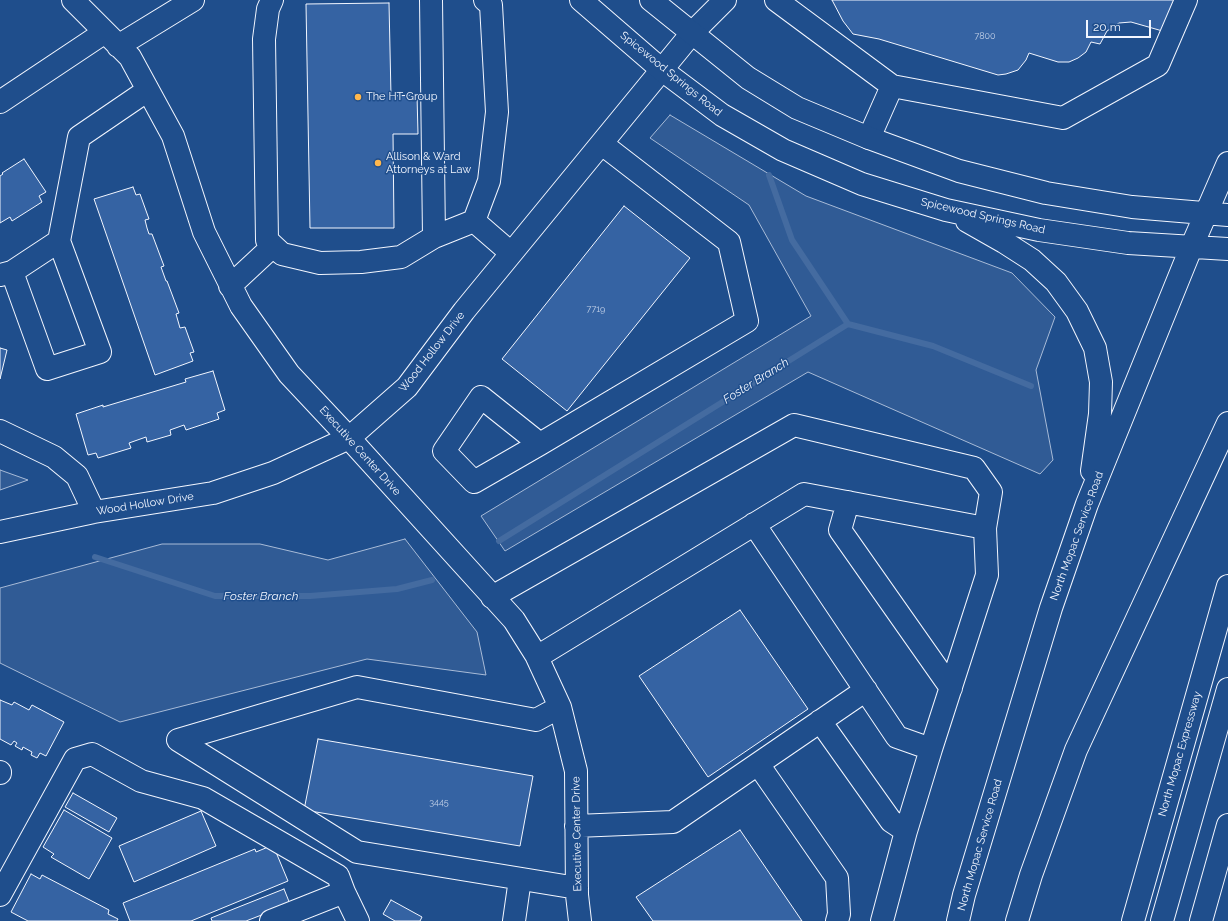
<!DOCTYPE html>
<style>
body{margin:0}
#map{position:relative;width:1228px;height:921px;overflow:hidden;background:#1f4e8c;font-family:Raleway,sans-serif}
canvas{display:block}
.scale{position:absolute;left:1086px;top:20px;width:65px;height:18px;box-sizing:border-box;border:2px solid #f2f6ff;border-top:0;padding-left:5px;font-size:12px;line-height:14px;white-space:nowrap;color:#f2f6ff;-webkit-text-stroke:3px #1f4e8c;paint-order:stroke}
</style>
<div id="map">
<canvas width="1228" height="921"></canvas>
<div class="scale">20 m</div>
</div>
<script>
const ctx = document.querySelector('canvas').getContext('2d');
ctx.lineJoin = 'round';
function fillPath(path, color) { ctx.fillStyle = color; ctx.fill(path, 'evenodd'); }
const poly = rows => new Path2D(rows.map(r => 'M' + r).join(''));
function stroke(path, color, width, dash) { ctx.strokeStyle = color; ctx.lineWidth = width; ctx.lineCap = dash ? 'butt' : 'round'; ctx.setLineDash(dash || []); ctx.stroke(path); }
function label(font, color, halo, rows, align = 'center') {
  ctx.font = font + ' Raleway,sans-serif'; ctx.lineWidth = 3; ctx.setLineDash([]); ctx.textBaseline = 'middle'; ctx.strokeStyle = halo; ctx.fillStyle = color; for (const [text, x, y, turn = 0] of rows) {
    ctx.save(); ctx.translate(x, y); ctx.rotate((+turn || 0) * Math.PI / 180); ctx.textAlign = isNaN(turn) ? turn : align; if (halo) ctx.strokeText(text, 0, 0); ctx.fillText(text, 0, 0); ctx.restore();
  }
}
const built = poly([
 [670,115,806,196,1012,273,1055,317,1036,370,1053,460,1040,474,808,372,505,551,481,516,811,316,749,205,650,138,670,115],
 [0,470,28,480,0,490,0,470],
 [405,539,477,632,486,675,367,659,120,722,0,663,0,588,162,544,260,544,328,560,405,539]
]);
fillPath(built, '#305b95');
stroke(built, '#a8bbd7', 1);
stroke(poly([
 [769,175,792,240,848,324],
 [499,541,848,324,933,346,1031,386],
 [95,557,215,596,310,596,397,589,432,580]
]), '#446ba0', 6);
const building = poly([
 [832,0,1176,0,1166,32,1131,22,1119,23,1107,31,1100,44,1091,42,1086,52,1078,58,1069,62,1058,62,1029,53,1026,60,1018,70,1006,74,998,75,879,39,853,34,843,21,832,0],
 [389,3,391,96,417,95,418,134,393,134,394,228,310,228,306,4,389,3],
 [24,159,46,192,39,196,42,202,12,221,10,217,0,223,0,176,3,174,2,173,24,159],
 [133,187,136,195,140,194,149,219,145,220,147,228,149,234,152,234,164,266,161,267,166,281,167,281,179,313,176,314,180,328,185,327,194,352,190,353,193,361,155,375,94,199,133,187],
 [624,206,690,258,567,411,502,359,624,206],
 [0,348,7,350,0,379,0,348],
 [213,371,225,410,217,413,219,419,186,430,184,425,170,430,171,435,147,442,146,437,129,443,131,448,98,458,96,453,88,455,76,414,103,405,103,407,186,382,185,379,213,371],
 [740,610,808,709,708,777,639,676,740,610],
 [0,700,12,705,14,702,29,710,32,705,64,722,46,756,40,753,37,758,31,755,32,752,23,747,22,750,15,746,17,743,14,741,11,745,0,739,0,700],
 [318,739,533,776,520,846,304,810,318,739],
 [73,793,117,818,109,832,65,807,73,793],
 [64,810,112,838,89,879,51,857,54,854,43,847,64,810],
 [201,811,216,846,134,882,119,846,201,811],
 [740,830,802,921,653,921,636,897,740,830],
 [273,845,288,881,191,921,130,921,123,903,255,849,256,852,273,845],
 [31,874,40,879,42,875,109,910,108,914,118,919,117,921,28,921,11,912,31,874],
 [284,889,290,904,246,921,212,921,211,918,284,889],
 [391,900,422,917,420,921,395,921,383,914,391,900]
]);
fillPath(building, '#3563a3');
stroke(building, '#f2f6ff', 1);
const minor = poly([
 [73,0,130,57,173,136,204,232,241,306,289,374,349,438,514,620,536,655,560,707,576,771,577,895,580,921],
 [272,0,268,9,264,39,267,240,282,254,320,263,361,262,401,257,434,237],
 [431,0,434,237,474,221],
 [485,0,491,5,497,112,489,181,474,221,511,253],
 [776,0,892,86,1063,118,1158,65,1186,0],
 [118,46,193,0],
 [0,102,105,32],
 [869,138,892,86],
 [12,272,59,241],
 [0,275,12,272,47,369,100,352,59,241,79,137,148,90],
 [230,286,273,246],
 [0,431,54,457,77,476,94,512],
 [540,444,481,397,444,451,474,482,540,444,747,321,729,242,602,144],
 [848,502,840,530,951,688],
 [754,524,897,737,931,749,987,575,985,528],
 [0,532,94,512,213,493,273,473,349,438,407,387,464,311,692,33,725,0],
 [492,597,794,425,974,468,991,492,985,528,804,494,537,657],
 [560,707,536,720,357,687,178,740,357,852,577,888],
 [820,721,891,821,906,831,931,749],
 [758,764,837,878,839,914,837,921],
 [0,772,0,773],
 [576,826,673,822,866,690],
 [0,895,75,759,92,754,141,781,203,798,338,876,344,892,358,921],
 [271,921,344,892],
 [514,921,520,879],
 [882,921,906,831]
]);
const major = poly([
 [581,0,662,70,722,115,783,150,862,184,946,210,1039,230,1128,243,1228,249],
 [651,0,748,78,797,108,869,138,959,171,1046,193,1132,207,1228,215],
 [967,221,1004,242,1032,260,1056,282,1077,311,1095,348,1101,382,1100,414,1092,471],
 [958,921,964,895,1051,608,1087,504,1191,248,1228,163]
]);
const highway = poly([
 [1017,921,1031,875,1076,750,1228,423],
 [1133,921,1228,586],
 [1162,921,1228,689],
 [1201,921,1228,825]
]);
stroke(minor, '#f2f6ff', 24);
stroke(major, '#f2f6ff', 24);
stroke(highway, '#f2f6ff', 24);
stroke(minor, '#1f4e8c', 22);
stroke(major, '#1f4e8c', 22);
stroke(highway, '#1f4e8c', 22);
for (const [x, y, r, color] of [
 [358,97,4,"#ffb74d"],
 [378,163,4,"#ffb74d"]
]) { const dot = new Path2D(); dot.arc(x, y, r, 0, 2 * Math.PI); ctx.fillStyle = color; ctx.fill(dot); stroke(dot, '#1f4e8c', 1.5); }
label('9px', '#c3d1e8', null, [
 ["7800",985,36],
 ["7719",596,309],
 ["3445",439,802]
]);
label('11px', '#f2f6ff', '#1f4e8c', [
 ["Spicewood Springs Road",671,74,39],
 ["Spicewood Springs Road",983,216,13],
 ["Wood Hollow Drive",432,352,-52],
 ["Executive Center Drive",360,451,48],
 ["Wood Hollow Drive",145,504,-9],
 ["North Mopac Service Road",1077,536,-70],
 ["North Mopac Expressway",1180,754,-74],
 ["Executive Center Drive",577,834,-91],
 ["North Mopac Service Road",980,845,-74]
]);
label('11px', '#f2f6ff', '#1f4e8c', [
 ["The HT Group",366,97],
 ["Allison & Ward",386,157],
 ["Attorneys at Law",386,170]
], 'left');
label('italic 12px', '#f2f6ff', '#1f4e8c', [
 ["Foster Branch",756,381,-32],
 ["Foster Branch",261,596]
]);
</script>
